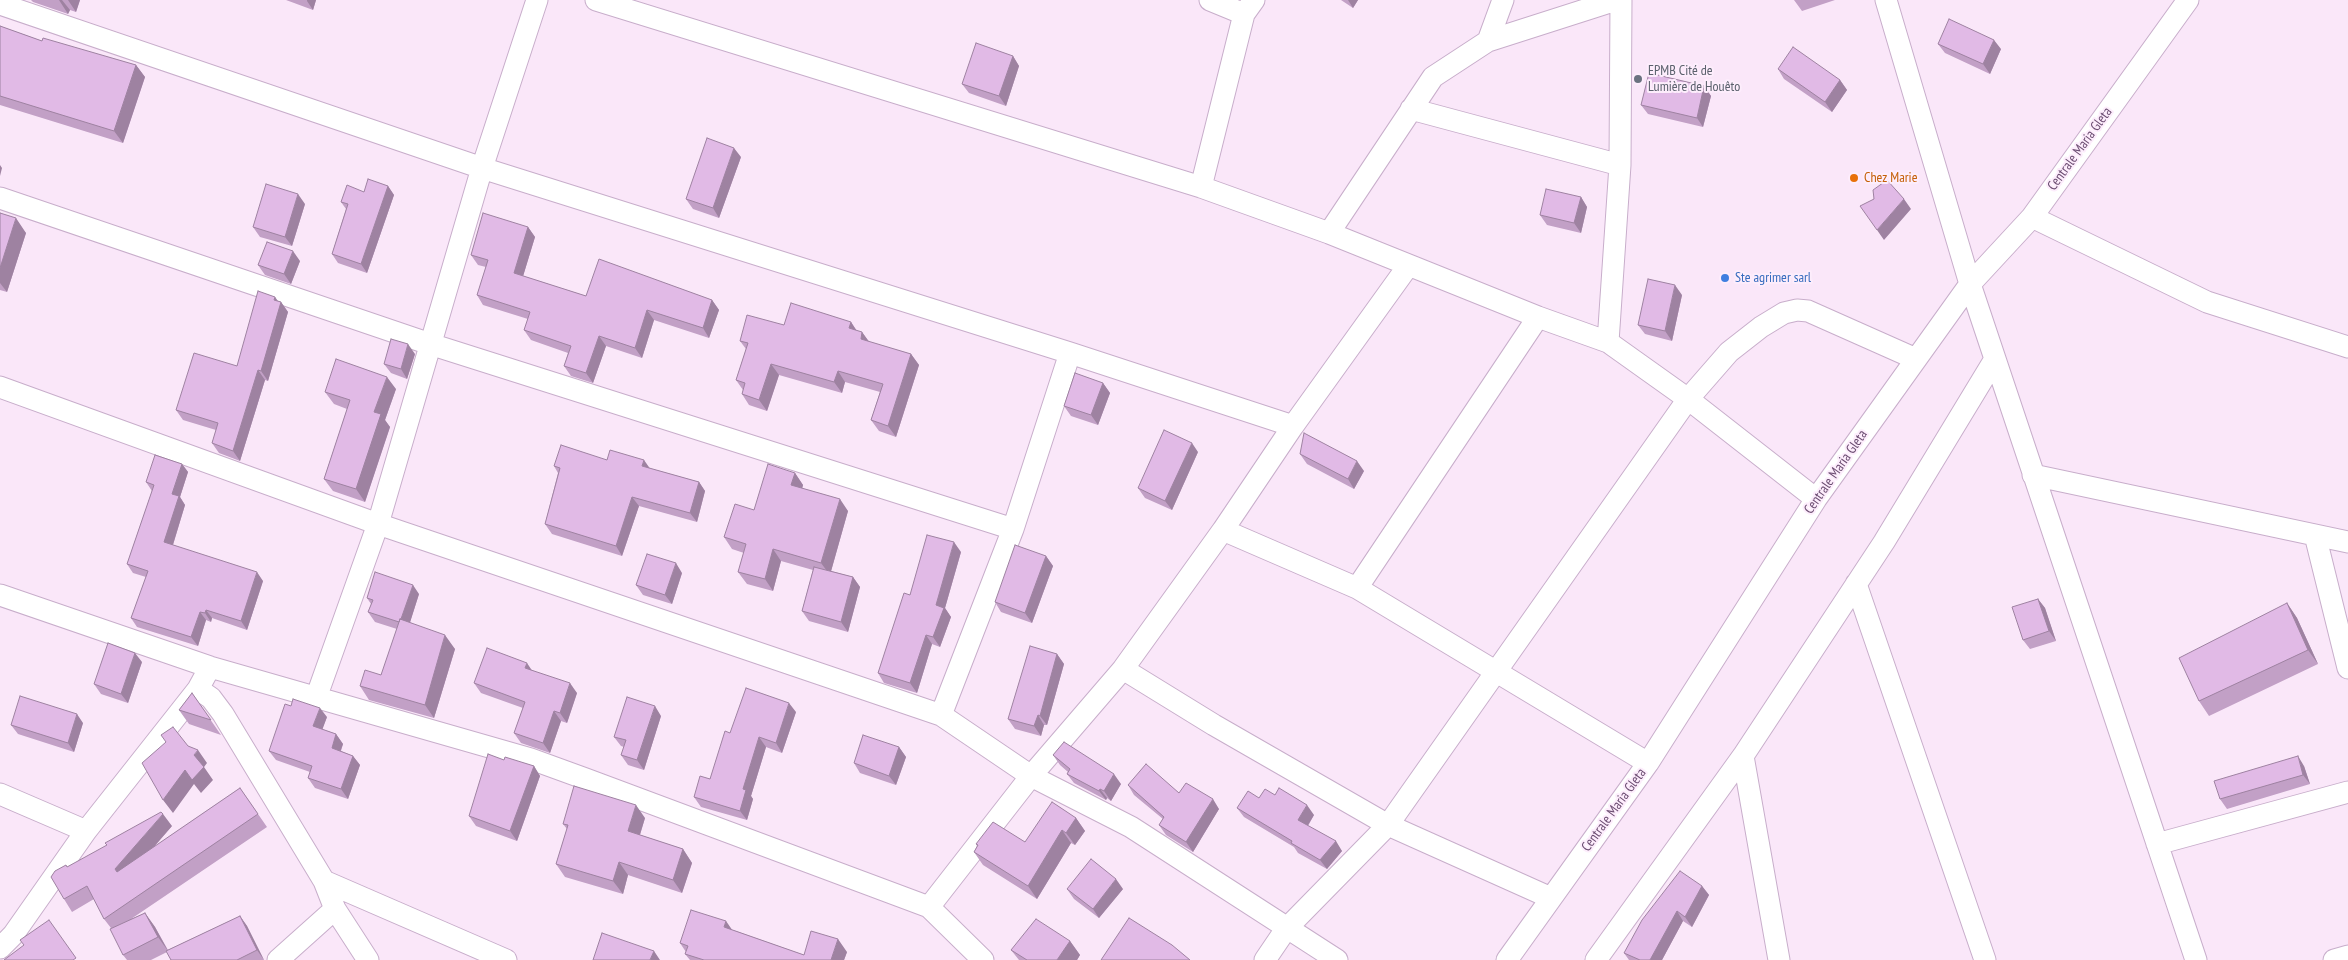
<!DOCTYPE html>
<meta charset="utf-8">
<style>
body{margin:0}
canvas{display:block;background:#fae7f9}
</style>
<canvas width="2348" height="960"></canvas>
<script>
const ctx = document.querySelector('canvas').getContext('2d');
ctx.lineJoin = 'round';
const poly = rows => new Path2D(rows.map(r => 'M' + r).join(''));
function stroke(path, color, width, dash) { ctx.strokeStyle = color; ctx.lineWidth = width; ctx.lineCap = dash ? 'butt' : 'round'; ctx.setLineDash(dash || []); ctx.stroke(path); }
function fillPath(path, color) { ctx.fillStyle = color; ctx.fill(path, 'evenodd'); }
function label(font, color, halo, rows, align = 'center') {
  ctx.font = font + ' "PT Sans Narrow",sans-serif'; ctx.lineWidth = 4; ctx.setLineDash([]); ctx.textBaseline = 'middle'; ctx.strokeStyle = halo; ctx.fillStyle = color; for (const [text, x, y, turn = 0] of rows) {
    ctx.save(); ctx.translate(x, y); ctx.rotate((+turn || 0) * Math.PI / 180); ctx.textAlign = isNaN(turn) ? turn : align; if (halo) ctx.strokeText(text, 0, 0); ctx.fillText(text, 0, 0); ctx.restore();
  }
}
const minor = poly([
 [596,0,1201,187,1329,233,1538,317,1608,342,1688,399,1816,499],
 [1210,0,1244,14],
 [1886,0,1970,284,2196,960],
 [0,4,482,168,1070,353,1293,426,1223,530,1123,669,1031,776,929,907],
 [1488,41,1503,0],
 [1411,109,1620,165],
 [1201,187,1244,14,1254,0],
 [0,198,430,344,1013,529],
 [2032,217,2207,302,2348,347],
 [1329,233,1433,77,1488,41,1616,0],
 [1608,342,1620,165,1621,0],
 [0,387,378,524,941,715,1031,776,1131,827,1337,960],
 [1293,426,1408,266],
 [2033,475,2348,542],
 [1223,530,1357,588,1648,763],
 [2315,535,2348,668],
 [1856,584,1985,960],
 [1357,588,1538,317],
 [0,595,210,667,531,759,586,779,929,907,983,960],
 [1123,669,1214,725,1388,825,1551,898],
 [198,689,211,698,223,714,324,881,335,909,368,960],
 [316,698,378,524,482,168,537,0],
 [941,715,1013,529,1070,353],
 [1743,756,1779,960],
 [0,794,86,831],
 [2157,844,2348,792],
 [324,881,506,960],
 [0,948,13,935,86,831,198,689,210,667],
 [278,960,335,909],
 [1265,960,1286,929,1388,825,1688,399,1729,352,1761,327,1784,313,1797,310,1808,311,1916,359],
 [1507,960,1648,763,1816,499,1970,284,2032,217,2188,0],
 [1596,960,1743,756,1884,542,1995,359],
 [2334,960,2348,956]
]);
stroke(minor, '#c8aecb', 23);
stroke(minor, '#fff', 21);
fillPath(poly([
 [31,0,80,0,76,12,70,10,68,14,33,2],
 [286,0,316,0,313,10],
 [1341,0,1358,0,1353,8],
 [1794,0,1835,0,1802,11],
 [0,26,42,41,136,65,145,77,123,143,0,105],
 [1938,44,2001,49,1990,74,1945,53],
 [1013,56,1019,66,1006,106,969,93,962,84],
 [1778,69,1840,80,1847,90,1832,112,1784,79],
 [1704,86,1711,96,1703,127,1648,114,1641,105],
 [741,157,719,218,693,209,686,199],
 [388,186,394,195,367,273,338,263,332,254,346,209,341,202],
 [1581,197,1587,207,1581,233,1547,225,1540,215],
 [305,204,292,246,260,237,253,227],
 [0,213,26,233,7,292,0,290],
 [528,227,535,237,523,276,586,296,712,300,719,310,709,338,654,320,642,358,606,346,593,383,571,376,564,366,568,353,531,340,524,330,528,319,483,305,477,295,486,267,478,265,471,255],
 [300,261,291,284,265,275,258,265],
 [1682,295,1672,341,1645,334,1638,325],
 [275,297,278,301,281,302,288,312,268,381,265,380,240,461,219,453,212,443,216,430,183,420,176,410,237,366],
 [851,322,857,331,862,332,869,342,911,354,919,365,896,437,879,431,871,420,880,392,845,382,842,393,779,375,767,411,749,405,742,394,743,390,736,380,746,349,740,341,784,325],
 [415,354,407,379,391,373,384,364],
 [1103,383,1110,393,1098,425,1071,416,1064,406],
 [396,389,385,420,390,427,365,502,333,491,324,479,347,409,334,404,325,392],
 [1198,452,1172,510,1145,498,1138,488],
 [1300,454,1364,471,1354,489,1307,464],
 [607,460,649,468,699,482,705,491,697,522,639,506,622,556,552,534,545,524,558,473,554,466],
 [182,464,188,472,180,497,185,505,173,545,263,581,247,630,212,618,211,622,206,620,198,646,137,627,131,618,146,577,133,573,127,564,152,491,146,482],
 [795,473,803,485,802,488,848,511,831,571,853,577,860,587,848,632,809,621,802,611,813,570,781,561,773,591,747,584,738,572,744,553,732,549,724,537],
 [961,552,945,608,951,617,940,647,932,644,917,693,884,683,878,673,910,595],
 [1046,556,1053,566,1032,623,1001,612,995,602],
 [682,573,672,604,643,595,636,585],
 [419,594,410,622,455,649,434,718,369,700,360,686,381,675,397,629,375,622,368,612,371,604,367,598],
 [2038,599,2045,608,2056,641,2030,649,2023,640],
 [2287,603,2297,618,2318,664,2209,716,2199,701],
 [1057,654,1064,664,1047,725,1044,725,1041,736,1015,729,1008,719],
 [142,662,128,703,101,694,94,684],
 [532,670,577,693,567,723,561,721,550,753,521,743,514,733,523,708,481,693,474,683],
 [192,693,221,735,189,724,179,710],
 [796,712,782,753,766,747,751,796,753,799,747,820,701,807,694,797,710,779,730,733],
 [661,716,644,770,628,765,621,755,624,747,621,746,614,737],
 [327,717,322,729,336,734,343,744,341,751,353,756,360,765,348,799,315,788,308,778,310,772,276,760,269,751],
 [83,723,74,752,18,734,11,725],
 [899,747,906,757,896,785,860,773,854,763],
 [1053,755,1121,784,1111,801,1107,798,1106,800,1074,783,1067,774,1068,772,1060,765],
 [504,760,534,766,540,776,517,841,476,826,469,816],
 [2304,766,2310,784,2227,809,2220,799],
 [1128,785,1179,793,1219,809,1193,852,1166,835,1159,825,1163,819,1134,795],
 [240,788,267,827,131,919,145,913,155,927,168,950,240,916,247,926,264,960,171,960,167,952,151,960,127,960,123,955,111,928,104,919,94,899,72,912,64,899,67,867,172,826,154,847],
 [1259,798,1314,815,1308,826,1342,851,1327,869,1298,853,1294,847,1244,817,1237,808],
 [645,818,640,835,683,849,692,863,682,893,628,875,623,894,565,877,556,864,567,829,563,824],
 [1076,818,1085,831,1075,845,1071,843,1037,899,983,865,974,852,977,846,976,844,1025,842],
 [1702,886,1709,895,1692,927,1683,921,1662,960,1629,960,1624,953],
 [1067,889,1123,889,1099,918,1074,899],
 [733,930,804,955,847,952,844,960,690,960,685,954,686,952,680,943],
 [1070,941,1080,955,1077,960,1019,960,1011,950]
]), '#c2a0c6');
fillPath(poly([
 [59,0,62,0,70,10,68,14],
 [68,0,80,0,76,12],
 [307,0,316,0,313,10,307,1],
 [1348,0,1358,0,1353,8],
 [1994,40,2001,49,1990,74,1983,64],
 [1013,56,1019,66,1006,106,999,96],
 [136,65,145,77,123,143,114,131],
 [1840,80,1847,90,1832,112,1825,102],
 [1704,86,1711,96,1703,127,1697,118],
 [734,148,741,157,719,218,713,208],
 [0,165,2,168,0,176],
 [388,186,394,195,367,273,361,264],
 [298,194,305,204,292,246,285,237],
 [1581,197,1587,207,1581,233,1574,223],
 [1904,199,1911,209,1884,240,1877,230],
 [16,218,26,233,7,292,0,283,0,268],
 [528,227,535,237,521,283,514,273],
 [293,251,300,261,291,284,284,274],
 [1675,285,1682,295,1672,341,1665,331],
 [275,297,280,305,281,302,288,312,268,381,261,371],
 [712,300,719,310,709,338,703,328],
 [647,310,654,320,642,358,635,348],
 [851,322,858,333,849,328],
 [862,332,870,343,861,339],
 [599,336,606,346,593,383,586,373],
 [408,344,415,354,407,379,401,369],
 [911,354,919,365,896,437,888,426],
 [771,364,779,375,767,411,759,400],
 [258,370,265,380,240,461,233,451],
 [838,371,845,382,842,393,834,382],
 [387,377,396,389,385,420,390,427,365,502,356,489,374,412],
 [1103,383,1110,393,1098,425,1091,415],
 [1192,443,1198,452,1172,510,1165,501],
 [644,460,651,470,642,466],
 [1357,461,1364,471,1354,489,1348,479],
 [182,464,188,472,180,497,185,505,171,551,164,542,172,494],
 [795,473,803,485,800,497,791,485],
 [699,482,705,491,697,522,690,513],
 [632,497,639,506,622,556,616,546],
 [840,499,848,511,830,575,821,563],
 [954,542,961,552,945,608,951,617,940,647,933,637,936,605],
 [773,549,781,561,773,591,765,579],
 [1046,556,1053,566,1032,623,1025,613],
 [676,563,682,573,672,604,665,595],
 [257,572,263,581,247,630,241,621],
 [853,577,860,587,848,632,841,622],
 [413,585,419,594,407,632,400,622],
 [2038,599,2045,608,2056,641,2049,631],
 [2287,603,2297,618,2318,664,2308,650],
 [206,610,212,618,211,622,205,613],
 [200,612,206,620,198,646,191,637],
 [445,635,455,649,434,718,425,705],
 [926,635,932,644,917,693,910,683],
 [135,653,142,662,128,703,121,694],
 [1057,654,1064,664,1047,725,1040,716],
 [527,663,533,672,525,668],
 [570,683,577,693,567,723,560,713],
 [789,703,796,712,782,753,776,743],
 [655,706,661,716,644,770,637,760],
 [320,708,327,717,320,736,313,726],
 [554,711,561,721,550,753,543,743],
 [77,714,83,723,74,752,68,743],
 [1038,715,1044,725,1041,736,1034,726],
 [336,734,343,744,338,758,332,748],
 [759,737,766,747,751,796,753,799,747,820,740,811,743,789],
 [899,747,906,757,896,785,889,776],
 [198,750,207,763,204,767,213,780,201,793,194,784,173,813,163,800],
 [353,756,360,765,348,799,341,789],
 [2298,756,2304,766,2310,784,2303,775],
 [534,766,540,776,517,841,510,831],
 [1114,774,1121,784,1111,801,1104,791],
 [1100,789,1107,798,1106,800,1099,791],
 [1213,799,1219,809,1193,852,1186,842],
 [636,805,645,818,637,844,628,831],
 [1307,805,1314,815,1305,830,1298,820],
 [163,814,172,826,124,881,115,869],
 [1076,818,1085,831,1075,845,1066,833],
 [1062,830,1071,843,1037,899,1028,886],
 [1336,841,1342,851,1327,869,1320,860],
 [683,849,692,863,682,893,673,880],
 [619,862,628,875,623,894,613,881],
 [1116,879,1123,889,1099,918,1093,909],
 [1702,886,1709,895,1692,927,1685,917],
 [1677,911,1683,921,1662,960,1650,960],
 [145,913,155,927,168,951,158,937],
 [240,916,247,926,264,960,257,950],
 [726,921,735,934,724,927],
 [838,939,847,952,844,960,831,960],
 [1070,941,1080,955,1077,960,1057,960],
 [654,951,660,960,650,960]
]), '#9e82a1');
const building = poly([
 [1949,19,1994,40,1983,64,1938,44,1949,19],
 [0,26,42,41,43,38,136,65,114,131,0,96,0,26],
 [976,43,1013,56,999,96,962,84,976,43],
 [1793,47,1840,80,1825,102,1778,69,1793,47],
 [1649,73,1704,86,1697,118,1641,105,1649,73],
 [707,138,734,148,713,208,686,199,707,138],
 [368,179,388,186,361,264,332,254,348,204,341,202,347,185,364,192,368,179],
 [1887,180,1904,199,1877,230,1860,206,1874,199,1873,190,1887,180],
 [266,184,298,194,285,237,253,227,266,184],
 [1546,189,1581,197,1574,223,1540,215,1546,189],
 [0,213,16,218,0,268,0,213],
 [483,213,528,227,514,273,586,296,599,259,712,300,703,328,647,310,635,348,599,336,586,373,564,366,571,346,524,330,530,312,477,295,488,260,471,255,483,213],
 [267,242,293,251,284,274,258,265,267,242],
 [1648,279,1675,285,1665,331,1638,325,1648,279],
 [258,291,275,297,274,300,281,302,261,371,258,370,233,451,212,443,218,423,176,410,194,353,237,366,258,291],
 [791,303,851,322,849,328,862,332,861,339,911,354,888,426,871,420,883,384,838,371,834,382,771,364,759,400,742,394,745,383,736,380,748,343,740,341,747,315,784,325,791,303],
 [391,339,408,344,401,369,384,364,391,339],
 [336,359,387,377,374,412,381,414,356,489,324,479,350,400,325,392,336,359],
 [1075,373,1103,383,1091,415,1064,406,1075,373],
 [1164,430,1192,443,1165,501,1138,488,1164,430],
 [1304,433,1357,461,1348,479,1300,454,1304,433],
 [561,445,607,460,610,450,644,460,642,466,699,482,690,513,632,497,616,546,545,524,560,468,554,466,561,445],
 [155,455,182,464,172,494,179,496,164,542,257,572,241,621,206,610,205,613,200,612,191,637,131,618,148,571,127,564,154,485,146,482,155,455],
 [768,464,795,473,791,485,840,499,821,563,773,549,765,579,738,572,746,544,724,537,735,504,754,510,768,464],
 [927,535,954,542,936,605,944,608,933,637,926,635,910,683,878,673,904,593,910,595,927,535],
 [1015,545,1046,556,1025,613,995,602,1015,545],
 [647,554,676,563,665,595,636,585,647,554],
 [814,567,853,577,841,622,802,611,814,567],
 [375,572,413,585,401,619,400,619,399,622,368,612,373,600,367,598,375,572],
 [2038,599,2049,631,2023,640,2012,607,2038,599],
 [2287,603,2308,650,2199,701,2179,658,2287,603],
 [400,619,445,635,425,705,360,686,365,670,381,675,400,619],
 [108,643,135,653,121,694,94,684,108,643],
 [1030,646,1057,654,1040,716,1038,715,1034,726,1008,719,1030,646],
 [487,648,527,663,525,668,570,683,560,713,554,711,543,743,514,733,525,702,474,683,487,648],
 [746,688,789,703,776,743,759,737,743,789,746,790,740,811,694,797,700,776,710,779,725,731,730,733,746,688],
 [192,693,211,720,179,710,192,693],
 [20,696,77,714,68,743,11,725,20,696],
 [627,697,655,706,637,760,621,755,626,740,614,737,627,697],
 [293,699,320,708,313,726,336,734,332,748,353,756,341,789,308,778,312,766,269,751,285,704,291,706,293,699],
 [173,727,188,746,198,750,194,755,204,767,192,780,185,770,163,800,142,763,166,742,161,735,173,727],
 [863,735,899,747,889,776,854,763,863,735],
 [1064,742,1114,774,1104,791,1100,789,1099,791,1067,774,1070,769,1053,755,1064,742],
 [488,754,504,760,505,757,534,766,510,831,469,816,488,754],
 [2298,756,2303,775,2220,799,2214,781,2298,756],
 [1146,764,1179,793,1186,783,1213,799,1186,842,1159,825,1164,817,1128,785,1146,764],
 [574,786,636,805,628,831,683,849,673,880,619,862,613,881,556,864,568,825,563,824,574,786],
 [240,788,258,814,104,919,87,886,64,899,51,877,55,871,66,865,67,867,107,845,105,843,161,812,163,814,115,869,117,872,240,788],
 [1279,788,1307,805,1298,820,1336,841,1320,860,1291,843,1292,841,1237,808,1248,791,1259,798,1265,789,1275,795,1279,788],
 [1052,802,1076,818,1066,833,1062,830,1028,886,974,852,978,845,976,844,993,822,1025,842,1052,802],
 [1091,859,1116,879,1093,909,1067,889,1091,859],
 [1680,871,1702,886,1685,917,1677,911,1650,960,1640,960,1624,953,1642,920,1680,871],
 [691,910,726,921,724,927,804,955,811,931,838,939,831,960,704,960,685,954,688,946,680,943,691,910],
 [145,913,158,937,123,955,110,929,145,913],
 [240,916,257,950,237,960,171,960,166,951,240,916],
 [1129,918,1172,945,1190,960,1101,960,1129,918],
 [1036,919,1070,941,1057,960,1027,960,1011,950,1036,919],
 [49,920,76,958,73,960,4,960,24,945,20,940,49,920],
 [602,933,654,951,650,960,593,960,602,933]
]);
fillPath(building, '#e1bae6');
stroke(building, '#9e82a1', 1);
for (const [x, y, r, color] of [
 [1638,79,5,"#6b7280"],
 [1854,178,5,"#e8710a"],
 [1725,278,5,"#3f7fe0"]
]) { const dot = new Path2D(); dot.arc(x, y, r, 0, 2 * Math.PI); ctx.fillStyle = color; ctx.fill(dot); stroke(dot, '#fdedfc', 2); }
label('14px', '#5b616d', '#fdedfc', [
 ["EPMB Cité de",1648,71],
 ["Lumière de Houêto",1648,87]
], 'left');
label('14px', '#6c4d72', '#fdedfc', [
 ["Centrale Maria Gleta",2080,149,-54],
 ["Centrale Maria Gleta",1836,472,-55],
 ["Centrale Maria Gleta",1614,810,-54]
]);
label('14px', '#c56008', '#fdedfc', [
 ["Chez Marie",1864,178]
], 'left');
label('14px', '#366cbe', '#fdedfc', [
 ["Ste agrimer sarl",1735,278]
], 'left');
</script>
